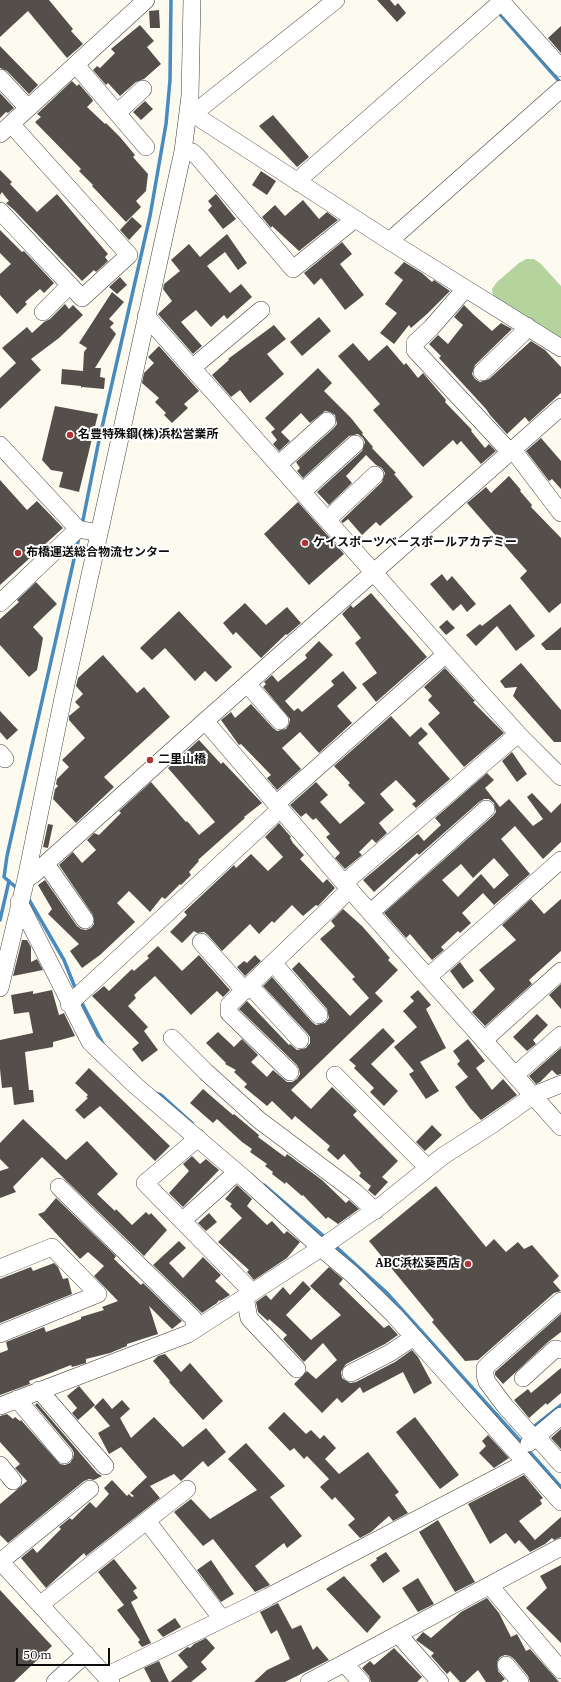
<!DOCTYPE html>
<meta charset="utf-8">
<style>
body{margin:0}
#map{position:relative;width:561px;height:1682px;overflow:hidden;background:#fdfbf0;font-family:"IBM Plex Serif",serif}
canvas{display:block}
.scale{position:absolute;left:16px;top:1648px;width:94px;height:18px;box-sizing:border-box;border:2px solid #0d0d0d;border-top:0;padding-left:5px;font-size:12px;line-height:14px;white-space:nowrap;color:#0d0d0d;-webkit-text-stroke:3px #fff;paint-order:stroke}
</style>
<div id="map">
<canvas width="561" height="1682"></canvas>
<div class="scale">50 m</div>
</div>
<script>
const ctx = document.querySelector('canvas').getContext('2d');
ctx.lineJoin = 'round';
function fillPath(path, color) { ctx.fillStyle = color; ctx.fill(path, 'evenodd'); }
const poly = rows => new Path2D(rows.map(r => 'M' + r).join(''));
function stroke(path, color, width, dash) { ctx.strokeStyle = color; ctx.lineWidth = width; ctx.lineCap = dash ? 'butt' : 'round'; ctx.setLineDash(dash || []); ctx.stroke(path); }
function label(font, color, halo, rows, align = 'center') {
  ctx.font = font + ' "IBM Plex Serif","Noto Sans JP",serif'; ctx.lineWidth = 4; ctx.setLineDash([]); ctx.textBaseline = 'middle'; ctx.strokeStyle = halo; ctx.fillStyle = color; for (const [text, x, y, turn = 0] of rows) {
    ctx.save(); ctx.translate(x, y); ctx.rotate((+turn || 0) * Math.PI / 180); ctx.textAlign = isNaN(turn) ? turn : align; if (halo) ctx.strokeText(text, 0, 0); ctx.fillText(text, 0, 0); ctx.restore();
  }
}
fillPath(poly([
 [526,259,534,259,541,264,561,286,561,343,493,297,492,289,497,282,519,263]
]), '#b4d39d');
stroke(poly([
 [499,13,560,82],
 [82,525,98,445,150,216,166,124,170,80,171,0],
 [19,890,4,877,7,856,79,537],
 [28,898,64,960,76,990],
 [0,920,9,881],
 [80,999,103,1044],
 [155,1093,161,1095,192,1123],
 [264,1185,326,1238],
 [334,1245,386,1292,523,1444],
 [532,1428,561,1405],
 [527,1449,561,1487]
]), '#488cbf', 3.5);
fillPath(poly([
 [0,0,49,0,73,29,71,31,83,44,67,58,28,11,0,37],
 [377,0,390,0,395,6,398,3,406,13,397,22],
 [159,10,160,28,150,28,149,11],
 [140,25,154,41,147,47,161,64,144,79,136,82,120,96,108,83,106,85,93,70,97,66,100,68,115,53,111,49],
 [561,26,561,53,548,38],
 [0,46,38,85,29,94,7,71,0,68],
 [72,81,77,86,79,84,92,99,93,101,87,107,105,124,106,123,120,137,135,155,133,157,148,174,146,191,136,201,141,207,126,222,92,186,93,185,79,171,81,169,35,122,41,117,37,114],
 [0,93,14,108,8,113,6,112,0,118],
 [145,101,153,109,141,120,133,112],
 [273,115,309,157,297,167,259,126],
 [0,170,12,182,10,184,37,212,57,194,108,254,105,257,108,261,96,272,94,270,82,281,14,210,6,203,9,201,4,195,2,192,0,195],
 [261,171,276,181,267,195,252,185],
 [216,194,236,219,223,229,208,210,212,206,208,201],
 [303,200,319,219,327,212,338,220,299,251,272,226,271,228,262,217,275,205,285,216],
 [132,217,142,226,129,240,120,230],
 [0,230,22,252,24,251,54,283,44,293,40,289,25,302,27,304,17,314,0,295,0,274,11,264,0,253],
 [227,234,247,263,238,270,225,252,207,266,230,293,241,284,252,297,227,319,224,315,211,327,196,310,181,322,202,346,193,354,158,314,172,301,163,289,164,284,180,271,171,260,189,244,200,257],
 [342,242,352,254,340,264,364,295,345,310,321,278,314,285,304,273],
 [404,262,422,273,432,282,434,280,450,291,427,314,411,328,409,325,394,344,380,333,397,313,385,304,403,280,394,273],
 [120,277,127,285,117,294,109,287],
 [112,292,124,302,109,319,114,323,110,327,116,334,95,368,101,368,100,377,105,378,104,389,82,387,81,388,81,386,61,384,62,369,83,371,84,352,87,348,79,343],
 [65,304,69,309,73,305,83,315,59,338,31,359,41,370,0,409,0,378,16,363,2,348,27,327,32,333,44,322,50,319],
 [464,305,474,315,492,331,501,323,512,329,475,365,472,374,475,379,480,382,489,379,531,341,545,350,561,367,561,393,529,422,525,417,507,434,490,415,486,409,439,358,441,356,429,344,438,335,448,344,463,325,454,317],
 [319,317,331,331,302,356,290,342],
 [274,325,286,339,267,354,284,374,250,403,240,390,231,397,212,375,229,360,228,359],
 [353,343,369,361,387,345,404,365,406,363,418,378,423,373,446,400,445,402,472,430,471,431,485,448,489,444,496,451,481,464,461,441,457,445,453,440,423,467,373,410,380,404,338,356],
 [159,346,199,391,184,404,188,408,172,423,164,415,166,413,155,402,159,398,142,383,144,373,154,363,148,357],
 [318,368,332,383,324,391,351,418,363,433,362,434,373,447,372,448,396,473,394,474,413,497,380,526,376,522,362,535,348,519,343,523,341,521,382,482,385,473,382,468,376,465,366,455,346,476,352,483,329,505,317,492,362,451,365,442,363,438,358,434,349,436,303,478,297,471,300,468,296,462,334,428,337,424,335,415,330,412,325,411,310,423,301,413,281,432,290,441,279,451,273,444,277,440,271,432,275,429,265,418],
 [55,406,98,414,79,492,59,487,63,472,51,470,42,460],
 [541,438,561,461,561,489,552,479,549,481,526,451],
 [509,476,521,490,520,491,532,505,531,507,561,538,561,603,549,613,520,578,527,571,467,503,486,487,491,493],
 [0,480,27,510,37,501,63,528,0,585],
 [298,502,344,554,309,585,264,534],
 [442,574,447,581,452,576,476,604,467,612,461,604,453,611,430,584],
 [36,582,57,604,33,627,43,638,37,670,29,677,0,645,0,619,19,602,17,600],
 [371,593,427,657,376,702,362,684,377,673,355,643,361,638,342,614,351,605,353,608],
 [245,603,266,625,287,607,301,623,287,635,286,634,261,658,236,632,233,635,223,623],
 [510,604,535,636,516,651,497,626,476,646,466,635,480,624,482,626],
 [179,611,232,667,216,682,205,671,195,681,165,648,152,660,140,648],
 [447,620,455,628,446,635,439,627],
 [561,627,561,650,546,650,541,644],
 [319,641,333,655,285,701,294,711,298,708,302,712,334,685,331,681,343,671,357,688,337,706,352,723,319,753,300,732,282,748,301,769,277,790,267,778,271,775,241,744,239,745,221,720,231,712,235,718,251,704,273,728,277,731,286,729,289,724,290,719,263,687,266,684,264,682,272,675,278,682,307,658,305,655],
 [103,655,137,693,144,687,170,717,104,777,114,787,76,823,53,799,55,789,58,786,56,784,57,779,69,767,62,760,85,738,69,720,69,716,80,707,75,702,83,694,76,686,78,678],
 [521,663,561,710,561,742,554,742,513,696,517,687,505,688,500,681],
 [445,668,475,701,473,702,504,733,464,767,428,724,440,713,428,700,432,696,424,687],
 [0,711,18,730,7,740,0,732],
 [391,716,410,737,421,727,428,734,418,743,450,779,416,808,412,804,416,801,396,780,380,794,394,810,379,823,387,833,376,843,372,839,359,852,362,855,345,869,335,858,340,853,326,837,330,834,316,818,313,820,306,813,301,817,290,805,316,782,328,795,320,802,340,824,365,803,348,785,350,783,334,766],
 [199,740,221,764,223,762,262,803,244,817,245,818,198,860,199,861,189,872,191,875,181,885,180,884,165,899,162,897,150,912,129,891,117,903,135,922,100,955,82,968,70,951,79,944,48,914,52,909,38,885,45,880,77,926,81,929,86,930,91,928,94,924,93,915,59,865,73,852,82,863,96,850,87,840,94,833,99,835,121,813,119,811,151,782,186,822,187,821,199,835,215,822,168,768],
 [512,752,527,774,517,782,502,761],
 [487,773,494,780,485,788,500,807,509,799,533,826,543,819,527,797,532,793,551,813,561,803,561,842,543,859,515,826,501,839,530,874,494,905,483,893,462,913,471,923,460,933,458,931,441,947,444,950,432,960,410,934,406,938,384,913,493,816,496,812,494,803,489,799,484,799,479,802,419,855,417,853,374,892,363,880,418,834,424,841,441,825,435,818],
 [494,858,509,875,494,889,481,874,458,897,442,880,461,864,473,878],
 [279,823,291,837,290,838,293,843,304,855,300,859,323,883,327,879,335,888,318,906,316,905,303,916,292,905,274,923,272,921,259,934,250,924,222,951,208,935,204,932,197,933,194,931,182,943,170,932,187,915,184,912,234,865,236,868,251,854,268,871,283,857,265,837],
 [48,824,53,825,48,848,43,847],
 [531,899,544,914,561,899,561,951,529,980,532,984,485,1026,472,1012,495,989,479,970,516,940,502,925],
 [343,909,362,926,390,958,388,960,398,970,375,993,383,1001,291,1090,311,1109,332,1087,357,1111,353,1115,398,1161,382,1177,388,1182,375,1196,368,1190,371,1186,359,1176,361,1173,344,1154,338,1160,327,1150,330,1146,295,1116,292,1120,272,1101,267,1106,244,1087,247,1084,234,1072,236,1070,225,1064,226,1063,206,1043,218,1032,234,1047,242,1039,258,1055,251,1062,267,1077,273,1070,287,1082,292,1082,297,1079,300,1074,299,1069,297,1065,239,1009,247,1001,289,1045,290,1044,297,1050,306,1048,310,1043,310,1037,307,1033,263,986,272,977,312,1022,316,1025,325,1023,329,1018,327,1009,292,969,299,962,350,1016,369,998,352,979,355,977,320,939,335,926,331,921],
 [22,940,27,940,31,947,31,962,37,959,43,970,13,976],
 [158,946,182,971,199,955,230,990,223,997,217,991,191,1015,155,976,134,995,136,998,128,1006,148,1027,144,1031,158,1050,142,1062,132,1049,139,1043,92,996,104,986,109,991,132,969,134,971,149,958,147,956],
 [255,955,261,961,245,976,237,967,244,961,247,963],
 [460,962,474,981,463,989,450,971],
 [561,984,561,1009,549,995],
 [52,990,59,1015,64,1013,75,1036,53,1042,53,1047,25,1052,29,1090,33,1090,34,1102,14,1105,12,1087,2,1088,0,1069,0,1040,33,1033,29,1012,14,1014,11,995,33,991,33,994],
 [418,990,431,1005,426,1009,446,1048,420,1062,439,1091,426,1099,409,1074,414,1071,394,1047,417,1027,403,1011,414,1001,410,997],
 [537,1014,548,1025,533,1040,536,1044,527,1051,513,1037],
 [383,1028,395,1041,371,1064,398,1091,384,1106,370,1092,374,1088,354,1068,356,1066,349,1060],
 [468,1039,485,1061,476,1068,492,1090,503,1079,517,1095,481,1120,470,1108,455,1087,468,1077,457,1064,460,1061,453,1051],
 [561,1048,561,1074,557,1075,552,1070,540,1082,536,1084,529,1076],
 [89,1068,170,1146,155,1161,100,1106,84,1119,75,1110,88,1098,86,1097,88,1095,75,1083],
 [203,1089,233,1115,234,1114,259,1135,258,1137,285,1157,287,1154,322,1180,346,1203,349,1200,359,1209,338,1224,328,1217,326,1219,303,1195,302,1196,286,1182,285,1184,272,1174,273,1172,265,1166,267,1164,250,1152,252,1149,242,1142,217,1119,213,1123,190,1103],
 [23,1119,66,1160,87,1141,118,1174,97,1194,115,1211,116,1209,132,1225,146,1212,149,1215,151,1213,167,1230,144,1256,42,1157,13,1187,16,1192,0,1198,0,1171,9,1168,0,1159,0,1143],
 [432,1125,442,1135,425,1151,416,1142],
 [192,1156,200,1164,206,1159,219,1170,183,1207,169,1193,189,1171,183,1164],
 [237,1185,252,1199,247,1206,267,1225,272,1221,284,1234,287,1231,300,1242,287,1258,254,1280,247,1272,249,1270,218,1242,242,1218,230,1206,232,1204,225,1199],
 [436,1186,486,1247,494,1239,506,1252,518,1242,524,1249,532,1245,559,1276,553,1282,561,1291,554,1293,478,1360,465,1361,432,1322,434,1320,369,1241],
 [56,1198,116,1256,114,1259,141,1285,143,1283,182,1321,172,1329,149,1306,158,1334,127,1344,127,1346,110,1353,86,1359,86,1363,72,1367,71,1365,48,1374,29,1381,30,1384,0,1395,0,1353,8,1350,6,1342,44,1327,46,1332,81,1319,81,1317,104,1310,102,1307,118,1301,94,1276,104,1266,88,1252,80,1259,38,1214,44,1212],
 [209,1213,217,1222,206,1231,198,1223],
 [179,1241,186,1248,169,1263,183,1278,203,1257,221,1275,215,1281,230,1295,220,1301,219,1300,217,1303,202,1313,153,1265],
 [54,1263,58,1267,63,1279,68,1278,72,1294,0,1323,0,1279,31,1267,33,1271],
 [329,1267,343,1279,339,1284,384,1328,389,1325,398,1335,385,1344,346,1364,341,1372,342,1378,350,1383,356,1382,395,1362,412,1350,418,1357,432,1383,414,1394,403,1372,363,1393,360,1387,342,1403,337,1398,322,1413,294,1384,307,1371,316,1379,337,1360,323,1343,304,1362,283,1339,287,1335,269,1319,268,1321,258,1312,256,1302,266,1295,271,1300,283,1287,290,1295,303,1281,311,1289,286,1315,311,1340,341,1315,310,1286],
 [561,1314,561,1332,548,1342,503,1384,495,1375,495,1372],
 [165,1354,181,1372,190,1363,223,1401,203,1420,169,1382,170,1381,153,1361,158,1356],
 [561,1368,561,1393,547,1405,546,1403,529,1418,514,1400,528,1389,531,1393],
 [79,1386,95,1405,78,1420,72,1413,77,1408,67,1396],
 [103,1398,112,1409,122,1400,130,1409,120,1418,131,1438,154,1417,183,1447,206,1428,226,1452,208,1467,203,1461,181,1481,174,1474,150,1486,160,1498,86,1556,84,1553,46,1588,21,1558,33,1548,37,1553,61,1529,59,1527,70,1518,72,1520,90,1502,96,1508,109,1494,104,1488,112,1480,127,1496,129,1494,132,1497,134,1496,130,1493,147,1477,121,1447,109,1454,98,1433,110,1426,94,1407],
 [37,1403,97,1473,102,1476,94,1480,89,1479,84,1481,8,1543,0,1535,0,1504,27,1481,15,1468,20,1464,0,1442,0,1416,7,1414,13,1419,15,1417,20,1421,21,1420,60,1464,65,1465,70,1463,73,1458,74,1453,72,1449,35,1405],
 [284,1412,306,1434,311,1430,320,1439,324,1435,336,1448,325,1459,339,1474,368,1452,399,1492,395,1495,408,1513,393,1521,389,1516,371,1532,360,1538,348,1525,355,1519,335,1497,332,1500,320,1487,329,1479,307,1456,304,1459,294,1448,290,1451,268,1428],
 [415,1417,459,1475,440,1489,396,1432],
 [561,1429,561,1449,551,1438],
 [488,1435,509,1458,494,1468,479,1453,486,1446,482,1441],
 [246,1443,285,1486,270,1497,302,1536,287,1548,284,1543,255,1566,270,1585,255,1592,213,1539,203,1546,174,1512,191,1499,210,1519,257,1490,228,1459],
 [524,1475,543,1498,540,1500,542,1504,519,1521,535,1540,561,1517,561,1537,554,1540,552,1538,545,1544,530,1552,519,1540,515,1544,506,1533,490,1544,468,1504],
 [438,1520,475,1582,455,1592,419,1532],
 [386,1552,400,1571,383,1583,370,1565,377,1560,376,1558],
 [114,1559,137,1588,133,1591,138,1598,131,1602,151,1643,142,1647,138,1642,140,1640,117,1610,124,1605,98,1572],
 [211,1560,234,1594,221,1602,197,1570],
 [561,1565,561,1643,526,1608,547,1588,540,1576],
 [344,1576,381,1617,367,1633,326,1589],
 [418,1578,434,1604,418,1612,402,1588],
 [0,1590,52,1646,14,1682,0,1682],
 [487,1598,499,1613,511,1637,517,1634,526,1651,530,1649,559,1682,530,1682,528,1676,514,1659,510,1656,505,1655,500,1657,497,1662,498,1671,505,1679,501,1682,486,1682,478,1670,465,1682,460,1682,450,1671,447,1674,431,1656,434,1653,416,1640,423,1632,431,1638,461,1612],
 [278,1603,292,1629,301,1625,313,1650,317,1646,329,1660,285,1682,254,1682,267,1670,290,1659,277,1630,271,1634,260,1612],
 [175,1618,181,1627,163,1637,157,1630],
 [206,1638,215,1648,201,1662,207,1669,191,1682,170,1682,188,1667,178,1655,186,1648,188,1647,190,1648,194,1644],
 [394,1648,422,1677,417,1682,371,1682,369,1676,362,1668,370,1661,374,1665],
 [159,1661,165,1674,169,1682,151,1682,144,1668]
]), '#554f4b');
const minor = poly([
 [500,0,561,68],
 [76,65,146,147],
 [0,78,28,108],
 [117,113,143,89],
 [189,114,193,114,391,242,561,348],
 [193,114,336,0],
 [0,134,146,0],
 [183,151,192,152,197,156,293,269,355,219],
 [299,183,304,175,501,2],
 [0,211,82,298,129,255,11,124],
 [391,242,395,236,561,89],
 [464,288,459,296,431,328,415,343,415,350,510,452],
 [43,312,70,285],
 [146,316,446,654,518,734,561,777],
 [192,368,261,310],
 [482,372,522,334,527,326],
 [0,445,78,529,99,533],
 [513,450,561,513],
 [278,465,327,421],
 [302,492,355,444],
 [327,520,375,475],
 [0,603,78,529],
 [247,684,280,721],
 [205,721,344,883,561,1127],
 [0,753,5,759],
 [276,804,446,654],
 [46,864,85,920],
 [26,879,34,874,205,721,561,407],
 [344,883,518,734],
 [19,902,90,1042,136,1086,245,1179,321,1248,382,1205,443,1156,493,1124,534,1095,561,1084],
 [371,912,486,809],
 [201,942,245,991],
 [273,963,319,1015],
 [428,977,561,860],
 [250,986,300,1040],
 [0,988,26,879,63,698,183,151,190,96,192,0],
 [69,1004,280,809],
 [172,1038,206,1072,259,1120,355,1192,375,1211],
 [484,1040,561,971],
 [290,1072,229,1013,229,1005,350,889],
 [335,1075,428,1168],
 [515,1075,561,1035],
 [198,1138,145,1183,252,1292],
 [59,1187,193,1318,196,1329],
 [182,1221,237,1172],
 [0,1268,52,1247,98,1294,0,1334],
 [245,1297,249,1318,297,1369],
 [561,1301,491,1362,485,1368,485,1375,487,1382,505,1406,531,1435,536,1436,561,1464],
 [351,1373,390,1353,414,1337],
 [523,1378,555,1349,561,1350],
 [39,1390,105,1466],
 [17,1399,64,1455],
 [0,1406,188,1334,321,1248,352,1274,394,1315,561,1502],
 [529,1443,561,1416],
 [0,1465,13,1481],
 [147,1521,222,1619],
 [0,1561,111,1682],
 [0,1562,90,1489],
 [490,1586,561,1670],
 [41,1604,187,1489],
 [398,1634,440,1682],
 [344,1663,361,1682],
 [506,1665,520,1682],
 [106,1676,268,1597,525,1463],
 [55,1682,86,1654],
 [309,1682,561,1547]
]);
stroke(minor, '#404040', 18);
stroke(minor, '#fff', 17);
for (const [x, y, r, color] of [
 [70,435,4,"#af3437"],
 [305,543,4,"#af3437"],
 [18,553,4,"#af3437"],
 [150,760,4,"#af3437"],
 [468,1264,4,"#af3437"]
]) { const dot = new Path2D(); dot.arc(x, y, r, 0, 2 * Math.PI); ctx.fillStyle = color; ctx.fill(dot); stroke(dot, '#fff', 1.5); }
label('bold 12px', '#0d0d0d', '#fff', [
 ["名豊特殊鋼(株)浜松営業所",78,435],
 ["ケイスポーツベースボールアカデミー",313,543],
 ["布橋運送総合物流センター",26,553],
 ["二里山橋",158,760],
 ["ABC浜松葵西店",460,1264,"right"]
], 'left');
</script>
